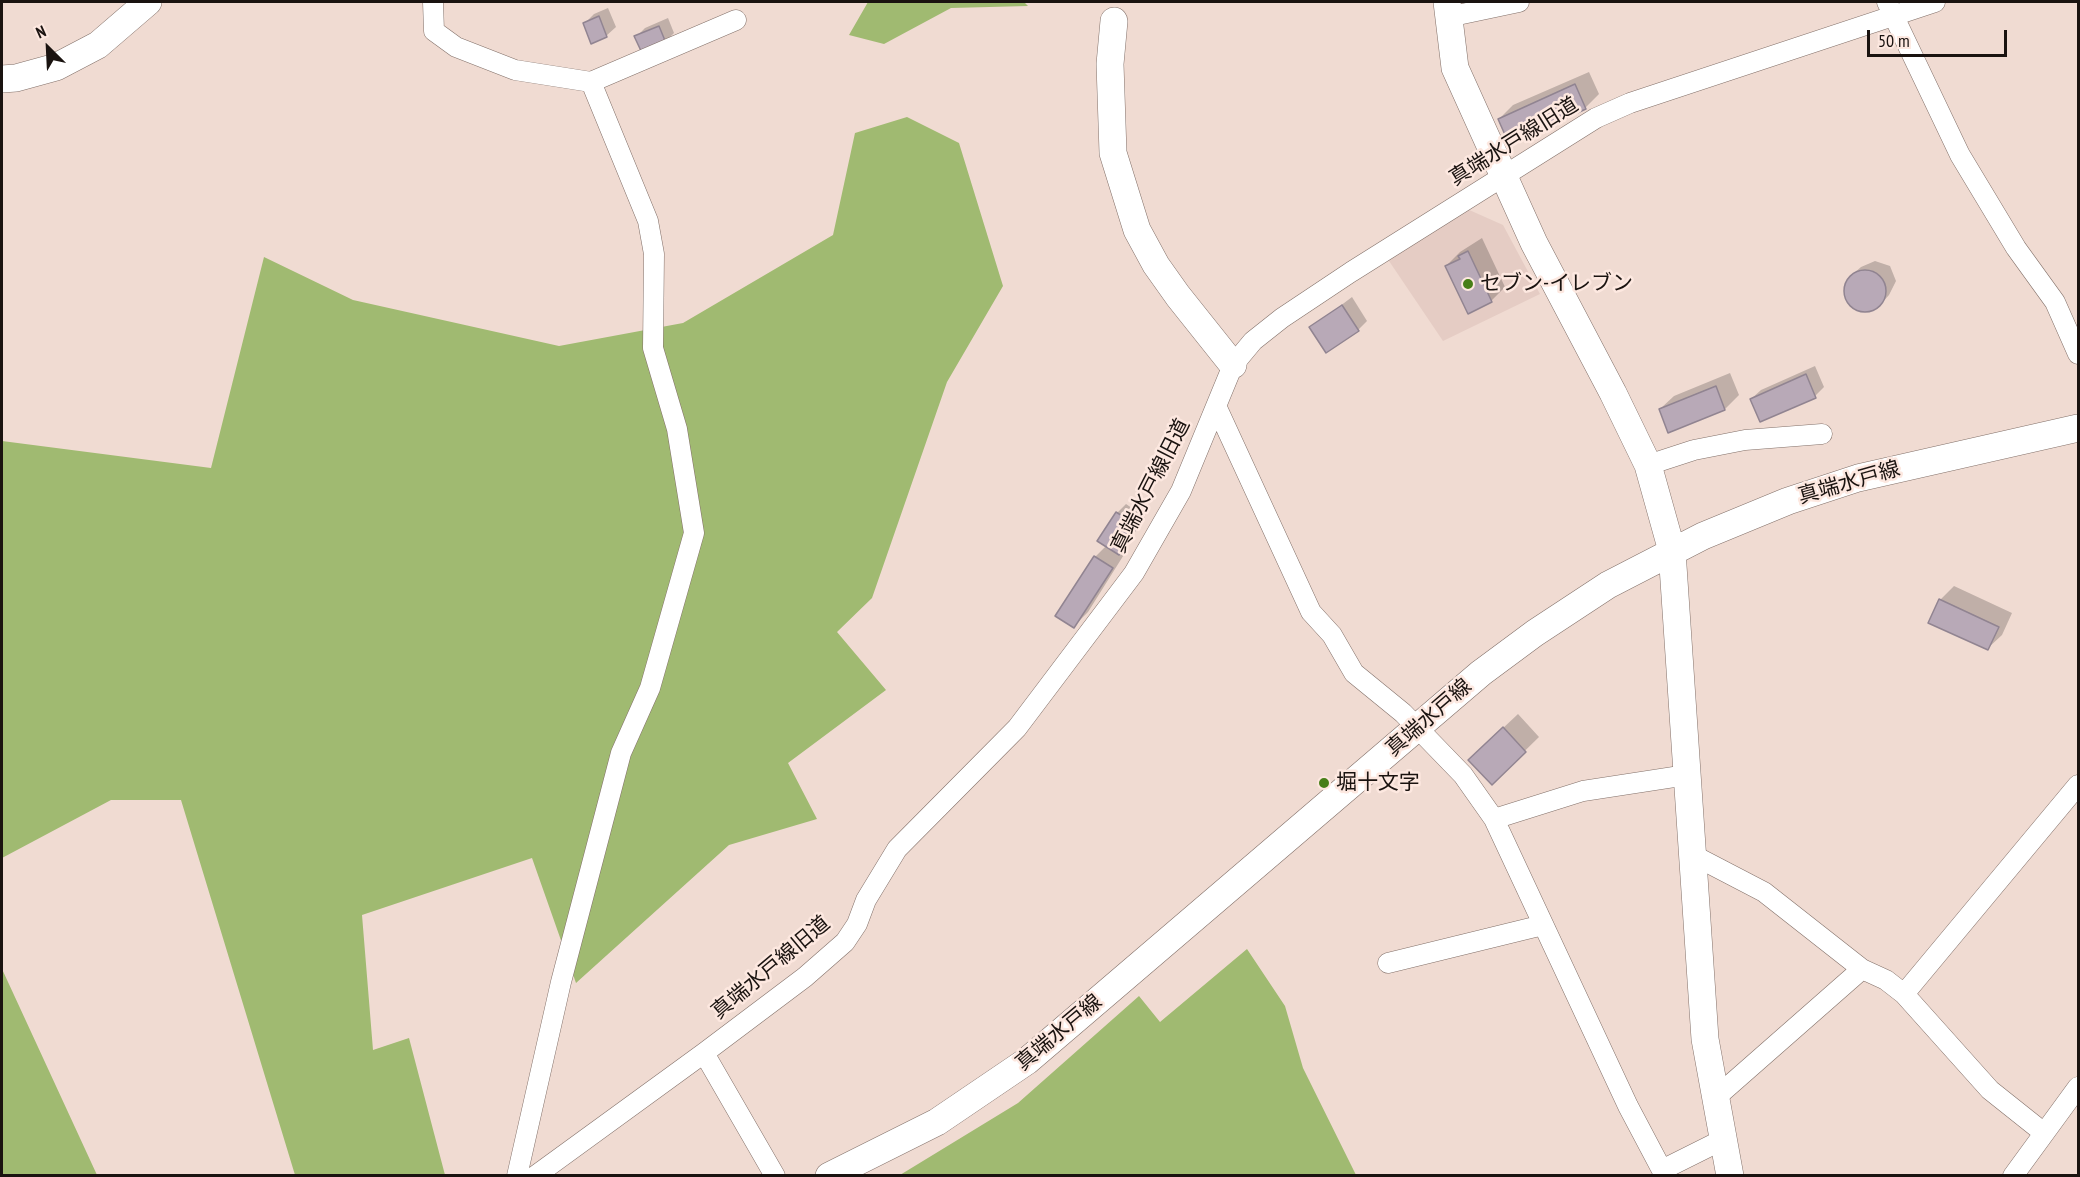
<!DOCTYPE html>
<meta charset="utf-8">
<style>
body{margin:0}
#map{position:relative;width:2080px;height:1177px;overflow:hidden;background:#f0dbd2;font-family:"PT Sans Narrow",sans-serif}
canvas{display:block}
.frame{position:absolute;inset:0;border:3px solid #1a1310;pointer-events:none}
.north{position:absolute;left:18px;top:18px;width:60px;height:60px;-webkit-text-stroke:4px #fde8e0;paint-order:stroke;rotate:336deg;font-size:16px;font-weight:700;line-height:24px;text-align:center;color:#1a1310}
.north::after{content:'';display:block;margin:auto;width:21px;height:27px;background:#1a1310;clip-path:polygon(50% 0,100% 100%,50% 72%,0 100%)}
.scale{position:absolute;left:1867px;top:30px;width:140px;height:27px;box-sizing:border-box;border:3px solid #1a1310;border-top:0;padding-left:8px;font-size:18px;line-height:21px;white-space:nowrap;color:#1a1310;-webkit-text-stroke:4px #fde8e0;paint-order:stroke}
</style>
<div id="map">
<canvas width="2080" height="1177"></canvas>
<div class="frame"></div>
<div class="north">N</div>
<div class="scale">50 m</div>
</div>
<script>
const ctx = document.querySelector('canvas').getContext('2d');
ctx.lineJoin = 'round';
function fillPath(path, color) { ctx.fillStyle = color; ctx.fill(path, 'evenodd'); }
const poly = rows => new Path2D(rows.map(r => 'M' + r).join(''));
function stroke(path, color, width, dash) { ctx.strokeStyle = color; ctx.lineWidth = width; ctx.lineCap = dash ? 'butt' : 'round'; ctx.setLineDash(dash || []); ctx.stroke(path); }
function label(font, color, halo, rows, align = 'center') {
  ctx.font = font + ' "PT Sans Narrow","Noto Sans JP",sans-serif'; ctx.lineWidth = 5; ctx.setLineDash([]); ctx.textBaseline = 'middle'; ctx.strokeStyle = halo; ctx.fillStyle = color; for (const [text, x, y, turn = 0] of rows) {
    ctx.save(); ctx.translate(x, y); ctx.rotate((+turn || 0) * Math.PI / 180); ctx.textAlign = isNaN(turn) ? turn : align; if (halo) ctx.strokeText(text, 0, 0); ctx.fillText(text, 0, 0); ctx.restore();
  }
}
fillPath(poly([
 [1467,209,1503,225,1540,294,1443,341,1387,258]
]), '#e5ccc4');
fillPath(poly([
 [868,2,1024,2,1028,6,951,8,884,44,849,35],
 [907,117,959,143,1003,286,947,382,872,598,837,632,886,690,788,763,817,819,729,845,576,983,532,858,362,915,373,1050,409,1038,445,1175,295,1175,181,800,111,800,2,858,2,441,211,468,264,257,353,300,559,346,683,323,833,235,855,133],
 [1247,949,1285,1006,1303,1068,1356,1175,900,1175,1018,1103,1139,996,1160,1022],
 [2,969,97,1175,2,1175]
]), '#a0ba71');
fillPath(poly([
 [608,8,616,27,606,36,585,23,594,14],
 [668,18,674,33,665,42,636,37,645,28],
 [1589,72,1599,94,1585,108,1499,119,1513,105],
 [1482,238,1505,287,1491,301,1446,266,1460,252],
 [1875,261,1890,266,1896,281,1889,295,1880,305,1865,311,1851,305,1845,291,1851,276,1861,267],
 [1352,297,1367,321,1358,330,1311,328],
 [1815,366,1824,387,1815,396,1751,399,1761,390],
 [1730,373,1739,395,1725,409,1669,431,1660,409,1674,396],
 [1126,504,1145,517,1121,551,1125,553,1088,612,1074,626,1095,557,1107,545,1117,513],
 [1954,586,2012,613,2002,635,1988,648,1940,600],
 [1518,714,1539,737,1492,783,1484,746]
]), '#0003');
const building = poly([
 [599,16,607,37,591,44,583,23,599,16],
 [659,26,666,43,642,53,634,36,659,26],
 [1575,84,1586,109,1509,144,1498,119,1575,84],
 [1468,251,1492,302,1468,314,1445,266,1460,259,1458,256,1468,251],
 '1844 291a21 21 0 1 1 42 0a21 21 0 1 1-42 0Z',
 [1342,305,1359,331,1326,353,1309,327,1342,305],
 [1806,374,1816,398,1760,422,1750,399,1806,374],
 [1716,386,1725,410,1668,433,1659,409,1716,386],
 [1116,512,1138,526,1119,555,1097,541,1116,512],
 [1094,556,1113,568,1074,628,1055,616,1094,556],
 [1939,599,1999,627,1988,650,1928,623,1939,599],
 [1503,727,1526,752,1492,785,1468,760,1503,727]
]);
fillPath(building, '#b8a9b7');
stroke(building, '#918491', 1.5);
const street = poly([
 [433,2,434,31,456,47,515,70,591,82,736,20],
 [1887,2,1960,155,2016,248,2055,302,2078,354],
 [1448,17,1519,2],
 [1217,408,1311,612,1332,635,1354,673,1403,713,1463,775,1494,819,1628,1106,1665,1176],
 [1648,465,1694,450,1745,440,1822,434],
 [1494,819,1583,791,1687,775],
 [1691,854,1764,892,1862,969,1886,980,1904,994,1990,1090,2044,1133],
 [1388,963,1543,925],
 [1904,994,2078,785],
 [704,1053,775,1176],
 [1714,1099,1862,969],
 [1662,1170,1722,1140],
 [517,1176,561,982,621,753,650,688,694,533,677,429,653,348,654,254,648,221,591,82],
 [535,1176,704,1053,805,977,845,942,857,924,866,900,897,849,1017,728,1134,573,1181,491,1233,365,1253,341,1282,318,1351,272,1596,118,1630,103,1935,2],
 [2013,1176,2078,1087]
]);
const secondary = poly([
 [1447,2,1455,68,1534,243,1613,393,1648,465,1672,551,1705,1039,1730,1176],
 [1114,21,1110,64,1113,153,1137,230,1156,265,1178,296,1233,365],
 [2,79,16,78,56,67,98,45,148,2],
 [829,1176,937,1122,1027,1061,1481,673,1535,633,1608,585,1703,536,1788,501,1858,478,2078,428]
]);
stroke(street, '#827069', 21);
stroke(secondary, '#827069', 28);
stroke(street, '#fff', 20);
stroke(secondary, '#fff', 27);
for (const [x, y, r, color] of [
 [1468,284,6,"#477f18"],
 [1324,783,6,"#477f18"]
]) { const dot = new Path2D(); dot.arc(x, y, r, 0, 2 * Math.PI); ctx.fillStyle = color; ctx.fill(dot); stroke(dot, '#fde8e0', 2); }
label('21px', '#1a1310', '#fde8e0', [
 ["真端水戸線旧道",1514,142,-32],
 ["真端水戸線",1849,483,-16],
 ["真端水戸線旧道",1151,486,-63],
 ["真端水戸線",1429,718,-41],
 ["真端水戸線旧道",771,968,-40],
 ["真端水戸線",1059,1033,-40]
]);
label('21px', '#1a1310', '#fde8e0', [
 ["セブン-イレブン",1480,284],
 ["堀十文字",1336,783]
], 'left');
</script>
